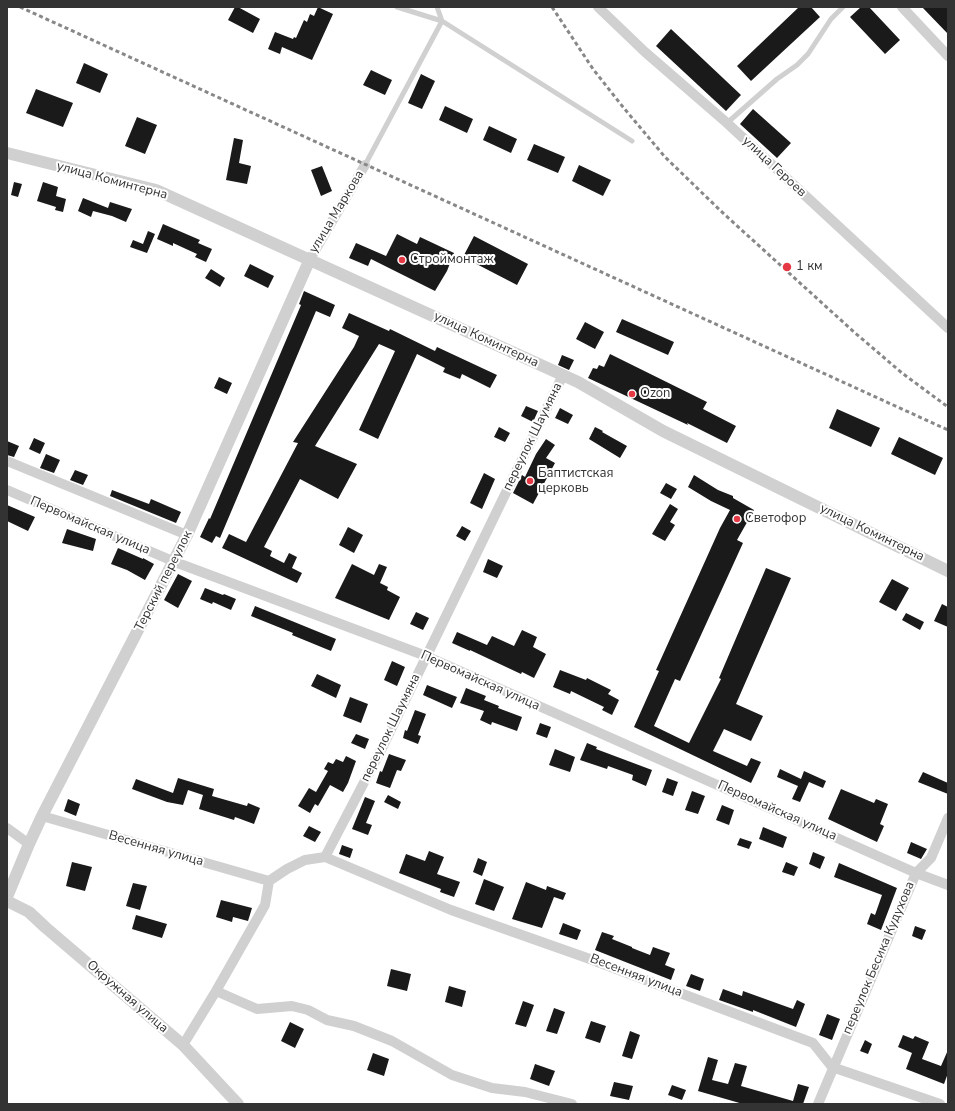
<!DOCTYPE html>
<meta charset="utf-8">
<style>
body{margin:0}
#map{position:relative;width:955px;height:1111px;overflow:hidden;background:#fff;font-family:"Nunito Sans",sans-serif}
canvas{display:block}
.frame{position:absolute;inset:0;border:8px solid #333;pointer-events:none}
</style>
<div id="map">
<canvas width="955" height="1111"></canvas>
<div class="frame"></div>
</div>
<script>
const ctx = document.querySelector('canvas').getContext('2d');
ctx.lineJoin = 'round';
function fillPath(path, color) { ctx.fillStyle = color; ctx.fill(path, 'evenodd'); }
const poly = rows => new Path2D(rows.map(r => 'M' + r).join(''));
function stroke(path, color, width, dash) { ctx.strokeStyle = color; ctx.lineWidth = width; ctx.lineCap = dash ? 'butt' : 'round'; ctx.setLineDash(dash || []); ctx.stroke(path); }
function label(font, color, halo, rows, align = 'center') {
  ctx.font = font + ' "Nunito Sans",sans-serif'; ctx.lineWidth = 4; ctx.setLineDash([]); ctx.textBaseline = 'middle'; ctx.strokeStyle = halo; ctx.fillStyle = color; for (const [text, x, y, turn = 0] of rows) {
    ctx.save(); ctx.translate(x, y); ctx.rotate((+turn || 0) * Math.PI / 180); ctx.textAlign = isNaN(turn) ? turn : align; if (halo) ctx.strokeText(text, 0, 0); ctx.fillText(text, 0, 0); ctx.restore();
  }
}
fillPath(poly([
 [235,7,238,7,260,19,253,33,228,20],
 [318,7,333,14,312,60,282,47,280,54,268,49,275,32,293,39,294,37,296,38,304,20,307,22,310,14,314,16],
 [799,7,811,7,820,17,751,81,737,66],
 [861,7,869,7,900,40,885,54,850,17],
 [922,7,948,7,948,34],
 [671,29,741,95,726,111,656,46],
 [84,63,108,74,100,93,76,83],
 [371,70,392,80,385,95,363,85],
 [421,74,435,81,422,109,408,103],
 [36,89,73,103,63,127,26,113],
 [445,106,473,119,467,133,439,120],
 [753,109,791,143,777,158,740,124],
 [137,117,157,125,145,154,125,146],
 [489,126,517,139,511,153,483,140],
 [234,138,243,140,239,163,251,166,247,184,226,180],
 [534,144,565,157,558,173,527,160],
 [579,165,611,180,603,196,572,181],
 [322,166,332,191,321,196,311,170],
 [14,182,22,184,18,197,11,195],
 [43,182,58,187,56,196,66,199,63,212,55,210,56,207,37,201],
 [83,198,108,208,110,202,132,209,126,222,112,216,93,211,91,217,78,211],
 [163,224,200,240,198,243,212,249,206,262,195,257,197,254,173,243,173,246,157,239],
 [148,231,155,234,147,253,130,247,133,240,143,244],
 [397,234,417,244,420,237,454,253,447,271,435,291,371,259,368,266,349,258,356,243,386,256],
 [474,236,528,264,517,285,463,257],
 [250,264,274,276,268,288,244,276],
 [211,269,225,278,220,287,205,278],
 [304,291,335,305,330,317,316,311,220,538,216,536,212,543,200,537,209,518,210,519,301,305,299,304],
 [349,313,389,331,390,329,435,351,437,347,497,375,490,388,462,374,460,379,443,372,445,368,417,354,378,439,359,430,395,351,379,344,315,446,357,464,338,499,300,479,264,547,272,551,270,556,284,563,289,553,297,557,292,568,302,573,297,583,222,548,229,534,246,542,298,443,293,442,354,347,359,336,342,328],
 [622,319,674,342,668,355,616,332],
 [585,322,604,332,595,349,576,339],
 [610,354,707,402,703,409,736,426,727,443,687,423,688,425,588,378,593,368,597,369,599,365,604,367],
 [562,355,574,360,569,370,558,365],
 [219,377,232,383,227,394,214,388],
 [526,406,538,411,533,422,521,416],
 [560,408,573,415,568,424,555,418],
 [837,409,880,428,871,447,829,428],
 [499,427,510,433,505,442,494,437],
 [595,427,603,431,602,432,627,446,620,458,589,439],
 [899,437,943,458,935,475,891,454],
 [34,438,45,443,40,454,29,449],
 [546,439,555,445,546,458,555,463,533,504,513,493,522,475,525,477,536,454],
 [7,441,19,446,14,457,7,455],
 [46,454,60,460,54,473,40,468],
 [75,470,88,475,83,485,70,480],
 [484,473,495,479,482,509,470,503],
 [694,475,718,490,733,496,733,498,754,510,737,540,743,543,680,681,675,679,654,726,689,743,721,679,719,678,766,568,791,578,736,704,763,716,751,741,724,729,713,751,747,766,751,758,761,762,751,783,634,727,659,671,656,670,720,528,730,510,711,501,688,487],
 [666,483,677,489,671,499,660,493],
 [112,490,149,504,151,499,181,512,176,523,110,496],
 [670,504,678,509,670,522,675,525,665,541,652,534],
 [7,505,35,517,28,531,7,521],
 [462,526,471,531,465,541,456,536],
 [348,527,363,535,354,553,339,545],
 [67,529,96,539,93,551,62,543],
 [118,548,143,559,143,558,154,564,145,580,127,570,111,564],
 [488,559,503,566,497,578,483,572],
 [352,564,374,575,379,564,387,567,380,583,388,587,387,590,400,597,389,620,335,598],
 [178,574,192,581,178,608,164,600],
 [892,579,909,588,896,611,879,602],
 [205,588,223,595,224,594,236,599,231,610,213,602,212,604,200,599],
 [942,604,948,607,948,627,934,621],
 [255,606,336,639,331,651,292,635,293,633,251,616],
 [416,612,429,618,423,630,410,624],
 [906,613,924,622,920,630,902,620],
 [522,630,537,637,533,647,546,654,534,678,522,672,521,674,470,650,470,651,452,643,457,632,487,645,492,636,514,646],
 [392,661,405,667,397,686,384,680],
 [560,670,586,680,587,678,611,690,608,694,619,700,612,715,602,710,604,707,571,691,570,694,553,687],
 [317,674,341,685,336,698,311,686],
 [427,685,457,697,452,708,423,695],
 [466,688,486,696,484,700,499,706,498,708,522,717,517,731,492,722,491,725,480,720,484,711,460,703],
 [350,697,368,704,361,723,343,716],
 [415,710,426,714,418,735,421,736,418,744,403,738,405,730,407,731],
 [540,723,551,727,547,738,536,734],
 [356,734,369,739,365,749,351,743],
 [587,743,597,747,596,749,652,770,646,786,632,780,633,775,608,766,607,769,580,760],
 [555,749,575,757,570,772,549,765],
 [389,754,406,760,401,771,397,770,390,788,376,783,380,771,382,772],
 [346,756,356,761,348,783,343,792,330,785,318,806,315,804,310,813,298,806,309,788,316,792,328,771,324,769,328,762,333,764,336,759,343,762],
 [780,769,801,779,804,771,826,781,823,788,809,782,800,802,792,799,798,786,777,777],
 [923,772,948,783,948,794,918,782],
 [178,778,214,789,212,796,247,806,248,803,260,808,254,824,235,817,234,820,199,809,203,795,188,790,183,805,167,802,132,789,136,779,173,793],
 [667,778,678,782,673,796,662,792],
 [841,789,874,803,876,799,888,804,880,824,884,826,877,842,828,819],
 [692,791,705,796,698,814,685,810],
 [388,795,401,802,398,809,384,802],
 [365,797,375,801,366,823,372,825,368,835,352,829],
 [68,799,80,804,76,816,64,811],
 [722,805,734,810,729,825,716,820],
 [309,826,321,832,315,842,303,836],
 [763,827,787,837,783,848,759,839],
 [740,838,752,842,749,849,737,845],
 [911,842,927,849,921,859,907,853],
 [342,845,353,849,350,858,339,854],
 [429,851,444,857,437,874,460,882,454,897,440,892,441,889,399,873,406,854,425,861],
 [813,852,825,857,820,869,809,864],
 [478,858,487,862,482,876,473,872],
 [72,862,92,867,85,891,66,886],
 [786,862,798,867,794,876,782,872],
 [839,863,897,888,881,930,867,924,871,913,875,915,882,895,834,877],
 [484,879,504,887,494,911,475,904],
 [526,882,546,890,547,886,566,893,563,900,554,897,542,928,512,919],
 [133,883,147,886,140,910,126,906],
 [221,900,252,908,248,921,233,917,232,922,216,917],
 [136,915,167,924,162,938,132,929],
 [563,923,581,930,577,940,559,934],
 [915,926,926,930,922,940,912,936],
 [602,932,614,936,612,939,632,947,632,948,650,955,653,947,670,953,665,965,675,969,671,980,595,950],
 [391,969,411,974,407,991,387,986],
 [691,974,704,979,700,991,686,986],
 [449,986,466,991,462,1007,445,1002],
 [723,989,742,996,743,991,793,1009,797,1000,805,1004,796,1027,753,1010,753,1012,719,1000],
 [523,1001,534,1005,526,1027,515,1024],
 [554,1008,565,1012,557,1034,546,1031],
 [827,1014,840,1019,832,1040,819,1035],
 [591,1021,606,1026,600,1043,585,1038],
 [290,1022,304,1029,295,1048,281,1041],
 [630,1031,640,1035,632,1059,622,1056],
 [903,1035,913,1039,915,1036,929,1042,922,1059,941,1066,948,1050,948,1073,944,1084,906,1069,912,1053,898,1047],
 [865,1040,872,1044,868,1054,860,1051],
 [373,1053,389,1059,384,1076,367,1070],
 [708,1057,718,1060,712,1080,728,1084,735,1063,747,1066,741,1086,793,1101,798,1084,809,1087,803,1104,743,1104,698,1091],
 [535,1064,555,1071,549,1086,530,1079],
 [614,1082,633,1086,629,1100,610,1096],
 [672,1085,686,1090,682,1100,668,1095]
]), '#1a1a1a');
stroke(poly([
 [437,7,442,21,632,141],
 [727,123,777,79,797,65,808,54,831,19,843,7],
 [365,165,442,21,397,7]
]), '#d0d0d0', 5);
stroke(poly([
 [598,7,645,52,727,123,948,328],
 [902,7,948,56],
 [310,259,365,165],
 [7,461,187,535],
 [7,490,175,562,426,656,916,873,948,885],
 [42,816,269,881],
 [7,828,29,844],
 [325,857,451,910,587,958,813,1043,832,1067,940,1104],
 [216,991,257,1009,292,1006,308,1010,327,1020,354,1026,392,1041,452,1075,492,1088,525,1092,572,1104],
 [183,1045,216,991,265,905,269,881,287,869,305,860,325,857,381,750,563,375],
 [818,1104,916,873,931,858,948,818]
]), '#d0d0d0', 10);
stroke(poly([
 [7,153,156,190,578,382,663,431,948,571],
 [7,897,29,844,42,816,187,535,310,259],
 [7,901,29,912,45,927,183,1045,238,1104]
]), '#d0d0d0', 12);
stroke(poly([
 [20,7,948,430],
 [552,7,593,69,623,107,665,157,724,214,854,332,902,373,948,407]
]), '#888', 3, [4, 3]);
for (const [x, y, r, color] of [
 [402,260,4,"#e63946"],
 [787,267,5,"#e63946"],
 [632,394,4,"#e63946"],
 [530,481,4,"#e63946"],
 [737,519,4,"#e63946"]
]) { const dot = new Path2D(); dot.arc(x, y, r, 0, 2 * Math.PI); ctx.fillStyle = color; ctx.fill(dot); stroke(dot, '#fff', 1.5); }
label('13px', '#333', '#fff', [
 ["улица Героев",774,167,43],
 ["улица Коминтерна",112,181,15],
 ["улица Маркова",337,212,-59],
 ["улица Коминтерна",486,340,25],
 ["переулок Шаумяна",533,437,-64],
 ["Первомайская улица",90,526,23],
 ["улица Коминтерна",872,533,26],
 ["Терский переулок",164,581,-63],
 ["Первомайская улица",480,681,24],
 ["переулок Шаумяна",391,728,-64],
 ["Первомайская улица",777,811,24],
 ["Весенняя улица",156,849,16],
 ["переулок Бесика Кудухова",879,958,-67],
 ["Весенняя улица",636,976,21],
 ["Окружная улица",127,997,41]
]);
label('13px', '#333', '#fff', [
 ["Строймонтаж",410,260],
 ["1 км",796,267],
 ["Ozon",640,394],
 ["Баптистская",538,474],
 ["церковь",538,489],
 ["Светофор",745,519]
], 'left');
</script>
